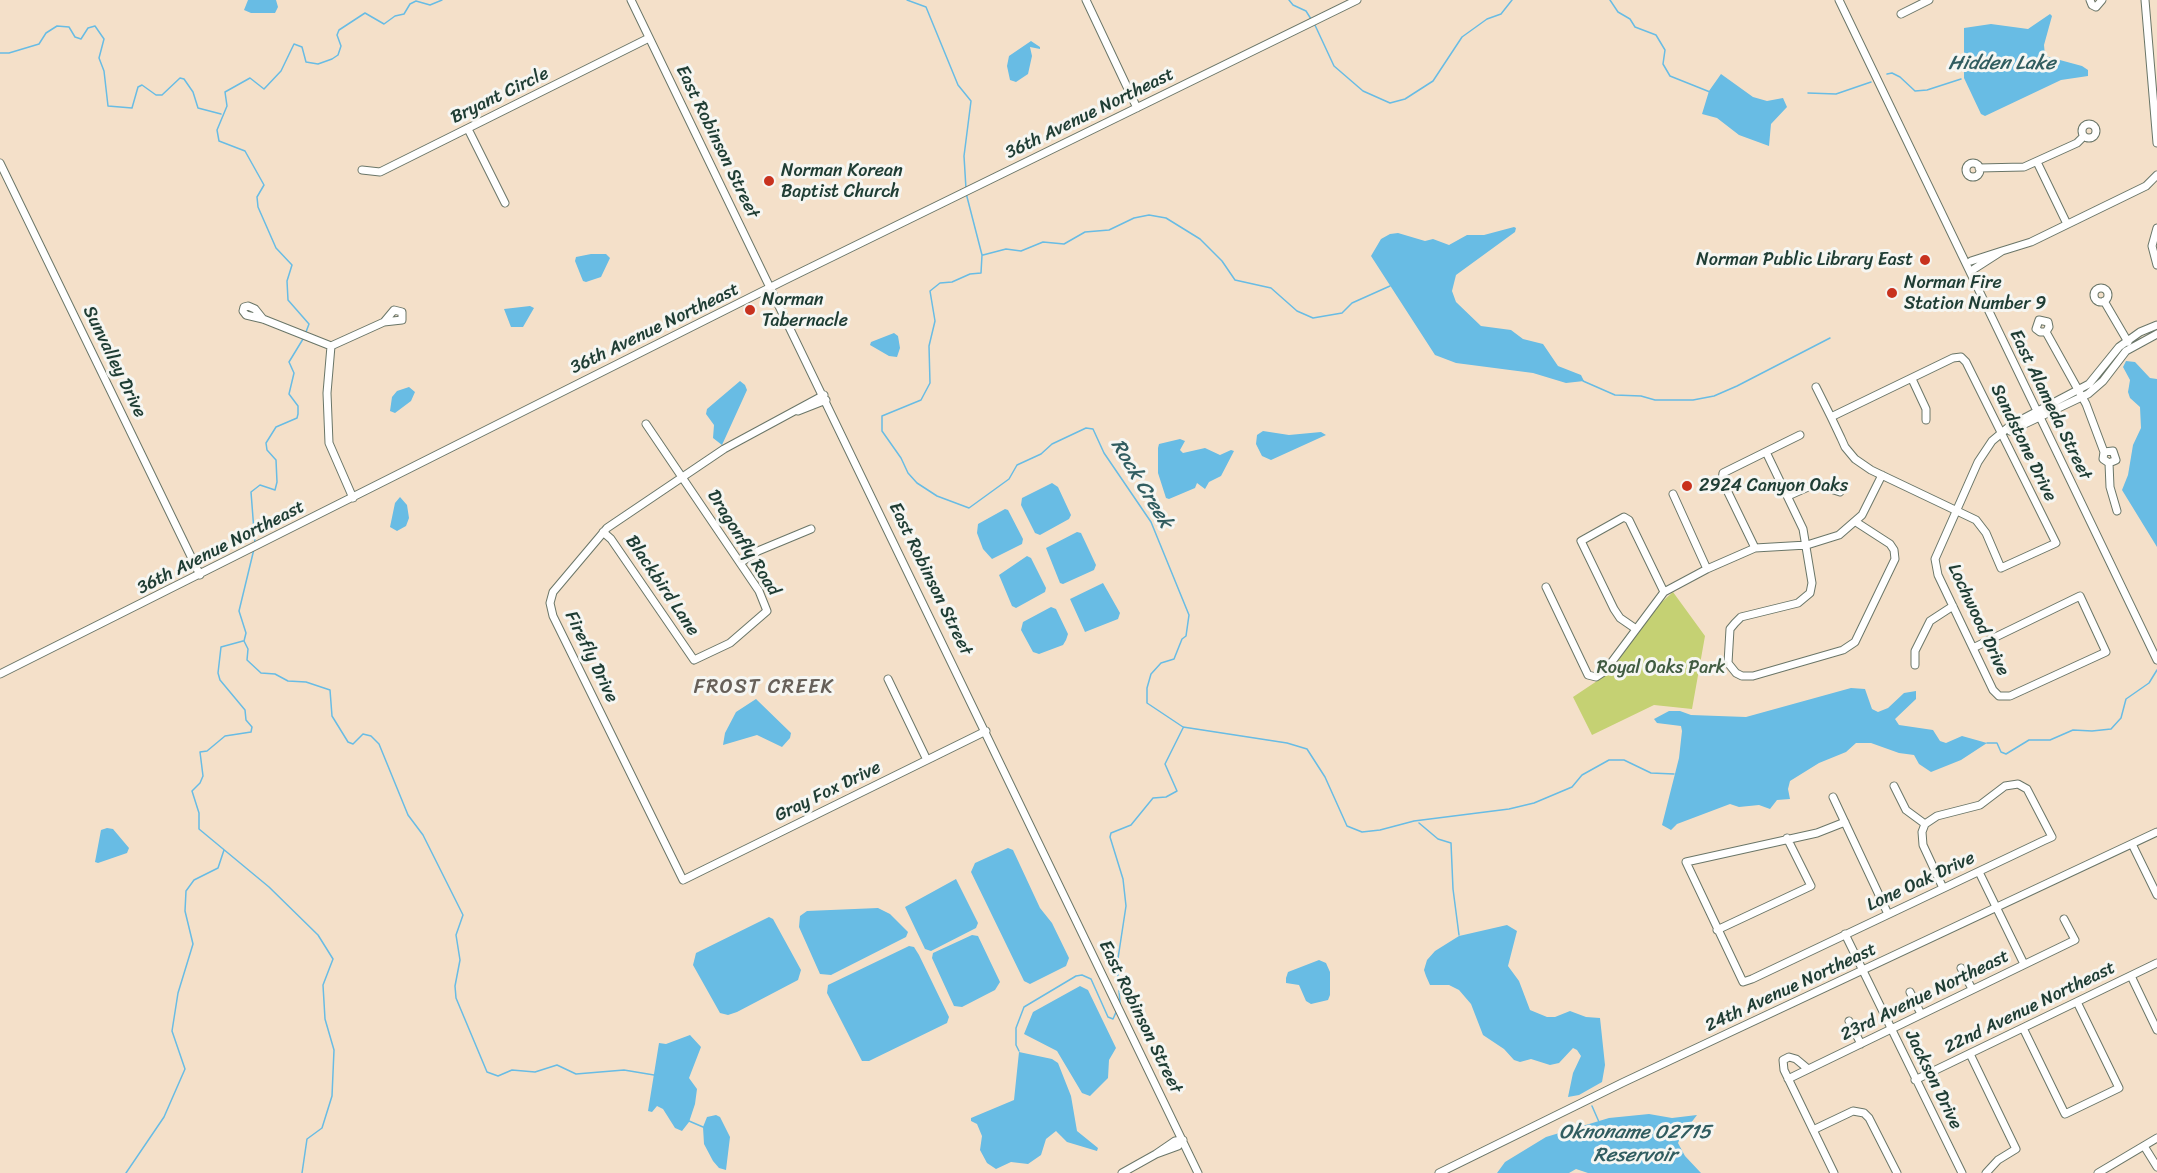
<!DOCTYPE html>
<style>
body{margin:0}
canvas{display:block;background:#f4e0c9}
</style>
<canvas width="2157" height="1173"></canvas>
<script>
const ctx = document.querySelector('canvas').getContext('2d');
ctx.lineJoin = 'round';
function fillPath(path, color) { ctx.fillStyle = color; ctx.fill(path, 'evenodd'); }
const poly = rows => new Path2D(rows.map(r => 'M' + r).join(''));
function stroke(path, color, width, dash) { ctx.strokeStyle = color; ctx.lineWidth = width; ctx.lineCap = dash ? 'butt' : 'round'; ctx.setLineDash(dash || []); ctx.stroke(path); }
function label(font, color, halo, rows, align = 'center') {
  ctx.font = font + ' Sriracha,sans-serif'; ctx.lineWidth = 6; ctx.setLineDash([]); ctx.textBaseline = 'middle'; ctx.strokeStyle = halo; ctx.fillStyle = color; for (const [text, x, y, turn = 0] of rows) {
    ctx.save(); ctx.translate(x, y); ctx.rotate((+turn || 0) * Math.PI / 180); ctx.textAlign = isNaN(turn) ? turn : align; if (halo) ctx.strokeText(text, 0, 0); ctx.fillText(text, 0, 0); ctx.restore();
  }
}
fillPath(poly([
 [1673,592,1705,636,1692,709,1654,705,1592,735,1573,697,1609,673,1655,608]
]), '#c5d173');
fillPath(poly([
 [248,0,276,0,278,7,275,13,251,13,244,10],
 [2050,14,2052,16,2044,45,2045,56,2082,66,2088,70,2088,76,2061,80,1985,116,1981,114,1964,78,1964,28,1991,24,2028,29],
 [1031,41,1040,47,1040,49,1030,47,1032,56,1028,74,1016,82,1010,80,1007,66,1009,56],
 [1721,74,1753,97,1767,101,1783,98,1787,107,1771,124,1769,146,1739,135,1717,118,1702,114,1709,91],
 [1514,227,1516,228,1515,232,1456,275,1452,291,1456,302,1481,326,1511,330,1523,339,1543,344,1558,366,1581,375,1584,381,1566,383,1533,373,1456,363,1435,355,1371,256,1381,239,1390,234,1398,233,1425,241,1433,239,1449,245,1467,235,1484,235],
 [591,254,606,254,610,258,601,277,586,282,583,281,575,261,576,257],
 [530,306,534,308,523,327,511,327,504,309],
 [894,333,898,336,900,348,897,357,889,356,870,345,871,342],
 [2126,361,2135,362,2150,378,2157,379,2157,547,2122,490,2128,475,2133,445,2141,428,2140,407,2130,398,2128,392,2130,380,2123,367],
 [740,381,745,385,747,390,722,445,713,438,714,425,706,414,707,409],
 [409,387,415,392,411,401,395,413,390,411,392,397,397,391],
 [1263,431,1289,435,1321,432,1326,435,1271,460,1262,456,1256,444,1257,435],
 [1180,439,1185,441,1180,450,1183,453,1205,448,1220,455,1231,450,1234,451,1221,476,1209,482,1205,489,1197,483,1195,488,1169,499,1166,498,1158,473,1158,448,1159,444],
 [1052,483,1058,487,1071,515,1069,519,1040,535,1035,533,1021,505,1022,498],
 [400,497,407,505,409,518,406,526,397,531,390,527,395,503],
 [1005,509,1008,510,1023,539,1022,544,992,559,983,549,977,533,978,524],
 [1077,532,1081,533,1096,565,1094,570,1063,584,1060,583,1046,548],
 [1027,556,1031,558,1046,588,1045,592,1016,608,1012,606,999,575],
 [1103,583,1120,613,1118,619,1085,632,1070,599],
 [1051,607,1056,609,1068,634,1066,640,1063,645,1039,654,1033,652,1021,630,1023,622],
 [1851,688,1865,689,1872,709,1878,712,1888,708,1904,693,1916,691,1916,699,1895,719,1899,725,1933,730,1940,741,1946,743,1962,736,1987,743,1961,760,1931,772,1919,764,1914,755,1899,753,1871,743,1856,743,1846,752,1819,763,1790,781,1788,789,1790,799,1777,800,1770,809,1759,805,1739,807,1730,804,1677,824,1671,830,1662,825,1679,758,1682,731,1681,726,1657,723,1654,719,1669,711,1680,711,1691,715,1746,717],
 [756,699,791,733,790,738,782,747,757,735,723,745,725,733,736,712],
 [107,828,113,829,129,848,127,853,98,863,95,862,101,830],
 [1008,848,1013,850,1040,908,1052,923,1069,958,1066,966,1030,984,1024,981,971,872,975,863],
 [956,879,978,923,976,928,931,951,925,949,905,907],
 [878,908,890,914,908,932,906,937,831,975,820,974,799,927,800,916,807,911],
 [769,917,773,919,801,970,798,980,737,1012,728,1015,720,1013,693,965,696,953],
 [1507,925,1517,931,1508,966,1519,981,1530,1010,1547,1017,1555,1017,1570,1011,1586,1017,1600,1018,1605,1065,1602,1082,1579,1095,1568,1097,1573,1073,1581,1056,1577,1050,1573,1048,1559,1063,1550,1065,1531,1059,1520,1062,1514,1060,1504,1049,1483,1035,1471,1004,1459,990,1449,985,1430,985,1426,976,1424,970,1427,960,1435,951,1459,936],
 [972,935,978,936,1000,982,995,990,962,1007,954,1006,932,958,933,953],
 [909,946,914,947,919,955,949,1017,947,1023,869,1061,862,1061,827,993,828,985],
 [1319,960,1326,963,1330,972,1330,995,1328,1000,1311,1004,1306,1001,1299,985,1286,983,1286,978,1288,972],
 [1080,986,1088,990,1116,1048,1109,1060,1108,1078,1090,1096,1082,1093,1057,1051,1024,1034,1033,1012],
 [690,1035,701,1047,689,1078,697,1089,695,1104,689,1122,682,1131,675,1128,663,1109,657,1106,652,1112,648,1111,659,1043,666,1044],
 [1019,1052,1052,1059,1058,1063,1071,1096,1077,1131,1098,1148,1097,1151,1067,1142,1056,1131,1046,1139,1041,1155,1028,1164,1011,1162,996,1169,987,1163,980,1150,982,1136,977,1124,971,1121,971,1118,1014,1100],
 [1649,1114,1672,1118,1697,1115,1681,1136,1678,1143,1685,1156,1701,1173,1588,1173,1576,1169,1569,1173,1497,1173,1505,1162,1546,1137,1609,1118],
 [716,1115,720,1117,730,1137,726,1170,719,1168,713,1161,704,1144,703,1127,707,1117]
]), '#68bce4');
stroke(poly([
 [907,0,926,7,958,85,971,101,964,156,966,189],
 [1289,0,1293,5,1306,11,1311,19],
 [1610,0,1618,12,1630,19,1635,27,1656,35,1665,50,1663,64,1670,76,1710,92],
 [1314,23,1334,66,1363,91,1390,103,1405,99,1433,81,1462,37,1487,19,1501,14,1512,0],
 [0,53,9,53,39,44,46,33,57,26,69,27,75,37,81,39,88,28,95,26,104,39,99,58,104,71,108,106,132,108,138,87,142,85,156,95,162,95,180,78,184,79,193,92,198,108,221,114],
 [1887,74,1892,73,1900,77,1915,91,1927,90,1961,79],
 [1808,93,1836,94,1871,82],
 [966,193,982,255,981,273,970,274,952,282,940,283,930,291,935,321,929,346,930,383,921,400,882,416,882,431,901,458,908,473,917,483,937,496,969,508,1009,479,1017,465,1041,454,1052,444,1086,428,1093,429,1104,453,1151,522,1189,615,1186,636,1182,639,1174,659,1161,663,1151,674,1147,688,1147,703,1183,727,1287,743,1307,749,1325,777,1347,826,1362,832,1380,830,1414,821,1509,809,1534,803,1572,787,1582,775,1609,760,1624,760,1651,773,1674,774],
 [983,255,1006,249,1021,251,1043,242,1064,244,1085,232,1109,230,1134,218,1149,215,1166,218,1200,239,1222,261,1235,280,1271,288,1297,311,1313,318,1342,313,1352,303,1390,286],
 [306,332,309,324,288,300,287,281,292,265,276,248,258,207,257,197,264,185,245,151,219,141,217,130,227,106,225,92,250,78,264,89,281,71,294,44,302,47,306,62,318,64,332,59,338,55,341,46,337,35,339,30,365,13,384,24,395,16,404,14,410,4,416,1,430,5,442,0],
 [1583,381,1615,395,1641,396,1655,400,1693,400,1714,396,1737,386,1830,338],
 [255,544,251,492,260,485,275,490,277,482,276,460,267,450,266,443,276,427,297,418,298,414,298,406,289,394,294,373,289,362,303,339],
 [254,549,239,611,246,633,244,641,248,649,247,660,261,673,275,674,288,681,306,682,330,690,332,716,348,742,353,744,363,734,371,736,379,744,408,815,423,835,463,915,456,935,460,960,455,986,456,998,487,1072,498,1076,512,1070,535,1072,557,1065,576,1074,624,1070,654,1075],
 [243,641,221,647,218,673,220,680,245,710,246,720,252,727,251,732,225,736,207,751,200,752,203,776,200,783,192,791,199,813,199,829,269,887,318,935,333,959,323,985,325,1019,334,1050,332,1096,322,1128,307,1139,302,1173],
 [1987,743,1997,743,2001,752,2006,754,2029,740,2050,740,2073,730,2092,731,2111,729,2121,718,2126,699,2149,683,2157,670],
 [1419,823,1438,839,1451,843,1453,889,1459,935],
 [1120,1003,1117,965,1126,906,1123,879,1110,837,1111,833,1131,825,1153,798,1166,797,1177,791,1165,764,1183,728],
 [1019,1051,1016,1045,1016,1028,1024,1007,1076,976,1082,975,1091,979,1108,1017,1113,1019,1117,1010],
 [1592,1106,1599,1122],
 [689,1121,703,1127],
 [126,1173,164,1117,185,1069,172,1031,178,993,193,944,185,911,186,891,194,880,218,868,224,850]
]), '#68bce4', 1.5);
const minor = poly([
 [631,0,1198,1173],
 [1086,0,1137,108],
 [1839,0,2157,660],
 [2090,0,2092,5,2096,7,2102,0],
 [2145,0,2157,143],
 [1901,14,1929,0],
 '2082 131a7 7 0 1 1 14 0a7 7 0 1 1-14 0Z',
 [468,129,505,203],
 [2037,162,2067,224],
 [0,163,200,575],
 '1966 170a7 7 0 1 1 14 0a7 7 0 1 1-14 0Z',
 [1979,168,2024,167,2077,143,2084,136],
 [362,170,380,172,649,38],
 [2157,228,2152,246,2157,265],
 [2002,251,2031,242,2146,186,2157,175],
 [1971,261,2002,251,1974,269],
 '2094 295a7 7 0 1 1 14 0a7 7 0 1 1-14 0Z',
 [2104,301,2128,342],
 [263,319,255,309,248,306,244,307,243,311,246,315,263,319,331,346,384,322,402,320,402,312,394,310,384,322],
 [2046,332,2040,332,2036,329,2039,320,2048,322,2049,327,2046,332,2086,404,2104,452,2103,459,2109,463,2116,460,2113,451,2104,452],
 [331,346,327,393,329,443,353,498],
 [1912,379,1926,409,1926,420],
 [1816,387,1831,417,1841,438,1845,447,1855,459,1871,470,1976,520,1986,533,2001,568,2056,543,1966,362,1961,357,1953,358,1831,417],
 [824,395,724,449,607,528,553,592,550,603,553,616,683,880,986,731],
 [798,411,826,400],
 [2010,431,2088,394,2103,381,2126,351,2157,334],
 [1766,452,1803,529,1812,583,1810,593,1798,603,1741,617,1735,623,1730,629,1728,663,1736,673,1742,676,1753,676,1843,650,1855,642,1895,559,1894,550,1890,544,1856,522],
 [2109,463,2110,487,2117,511],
 [1673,494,1707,569],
 [1788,496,1815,484,1840,492],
 [603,532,611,539,694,660,730,643,767,611,759,591,646,424],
 [1755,548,1722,480,1723,473,1800,435],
 [740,563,758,551,811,529],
 [1546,587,1588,675,1596,677,1605,671,1664,592,1707,569,1755,548,1807,545,1839,535,1862,515,1882,475],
 [1636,629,1620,618,1614,609,1581,541,1624,517,1629,520,1664,592],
 [1973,648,2080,596,2106,652,2010,696,1999,696,1993,690,1938,575,1935,559,1978,462,1992,441,2011,425,2089,384,2119,347,2140,332,2157,325],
 [1915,665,1915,651,1930,621,1953,606],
 [0,674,785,280,1357,0],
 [888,679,927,760],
 [1894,786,1906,810,1925,824],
 [1833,797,1888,914],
 [1845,822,1817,833,1686,862,1743,982,1752,979,2043,841,2052,837,2027,789,2018,784,2005,786,1980,805,1937,816,1925,824,1922,832,1923,845,1943,888],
 [2132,844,2157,895],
 [1979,872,2024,964],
 [1717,930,1811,886,1787,838],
 [1845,934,1962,1173],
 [1961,968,1972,989],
 [2131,976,2157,1030],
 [1910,992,1921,1014],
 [1849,1021,1861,1044],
 [2023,1028,2065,1114,2119,1088,2077,1002],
 [1970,1054,2016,1149,1998,1160,1986,1173],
 [1808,1069,1796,1059,1789,1057,1783,1060,1784,1070,1834,1173],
 [1788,1079,2075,940,2064,919],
 [1915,1080,2157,963],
 [1813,1130,1853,1111,1864,1113,1869,1118,1897,1173],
 [1183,1140,1178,1146,1156,1154,1175,1141,1183,1140],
 [2144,1146,2157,1167],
 [1122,1173,1156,1154],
 [1439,1173,1624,1082,2157,832],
 [2098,1173,2157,1138]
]);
stroke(minor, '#6a7668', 9);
stroke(minor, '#fff', 7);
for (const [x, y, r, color] of [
 [769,181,6,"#c8321e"],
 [1925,260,6,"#c8321e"],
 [1892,293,6,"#c8321e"],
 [750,310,6,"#c8321e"],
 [1687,486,6,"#c8321e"]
]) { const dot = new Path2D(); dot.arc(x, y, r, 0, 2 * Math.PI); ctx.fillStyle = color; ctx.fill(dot); stroke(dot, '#f6f6f2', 2); }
label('18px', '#1f3d34', '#f6f6f2', [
 ["Bryant Circle",500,96,-26],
 ["36th Avenue Northeast",1090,114,-26],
 ["East Robinson Street",717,142,64],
 ["36th Avenue Northeast",655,329,-26],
 ["Sunvalley Drive",114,362,64],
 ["East Alameda Street",2050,405,64],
 ["Sandstone Drive",2023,443,64],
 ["Dragonfly Road",743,543,58],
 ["36th Avenue Northeast",221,548,-27],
 ["East Robinson Street",930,579,64],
 ["Blackbird Lane",662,586,56],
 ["Lochwood Drive",1978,620,65],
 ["Firefly Drive",591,657,64],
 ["Gray Fox Drive",828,792,-26],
 ["Lone Oak Drive",1921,882,-25],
 ["24th Avenue Northeast",1791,988,-25],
 ["23rd Avenue Northeast",1925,996,-26],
 ["22nd Avenue Northeast",2030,1008,-26],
 ["East Robinson Street",1140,1017,64],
 ["Jackson Drive",1933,1080,64]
]);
label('18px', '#1f3d34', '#f6f6f2', [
 ["Norman Korean",781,171],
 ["Baptist Church",781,192],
 ["Norman Public Library East",1913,260,"right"],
 ["Norman Fire",1904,283],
 ["Station Number 9",1904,304],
 ["Norman",762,300],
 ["Tabernacle",762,321],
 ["2924 Canyon Oaks",1699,486]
], 'left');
label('18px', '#405b41', '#f6f6f2', [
 ["Royal Oaks Park",1661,668]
]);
label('italic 20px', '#315d60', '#f6f6f2', [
 ["Hidden Lake",2002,64],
 ["Rock Creek",1141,484,59],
 ["Oknoname 02715",1635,1133],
 ["Reservoir",1635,1156]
]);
ctx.letterSpacing = '1.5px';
label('20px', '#676059', '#f6f6f2', [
 ["FROST CREEK",764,688]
]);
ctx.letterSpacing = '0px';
</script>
